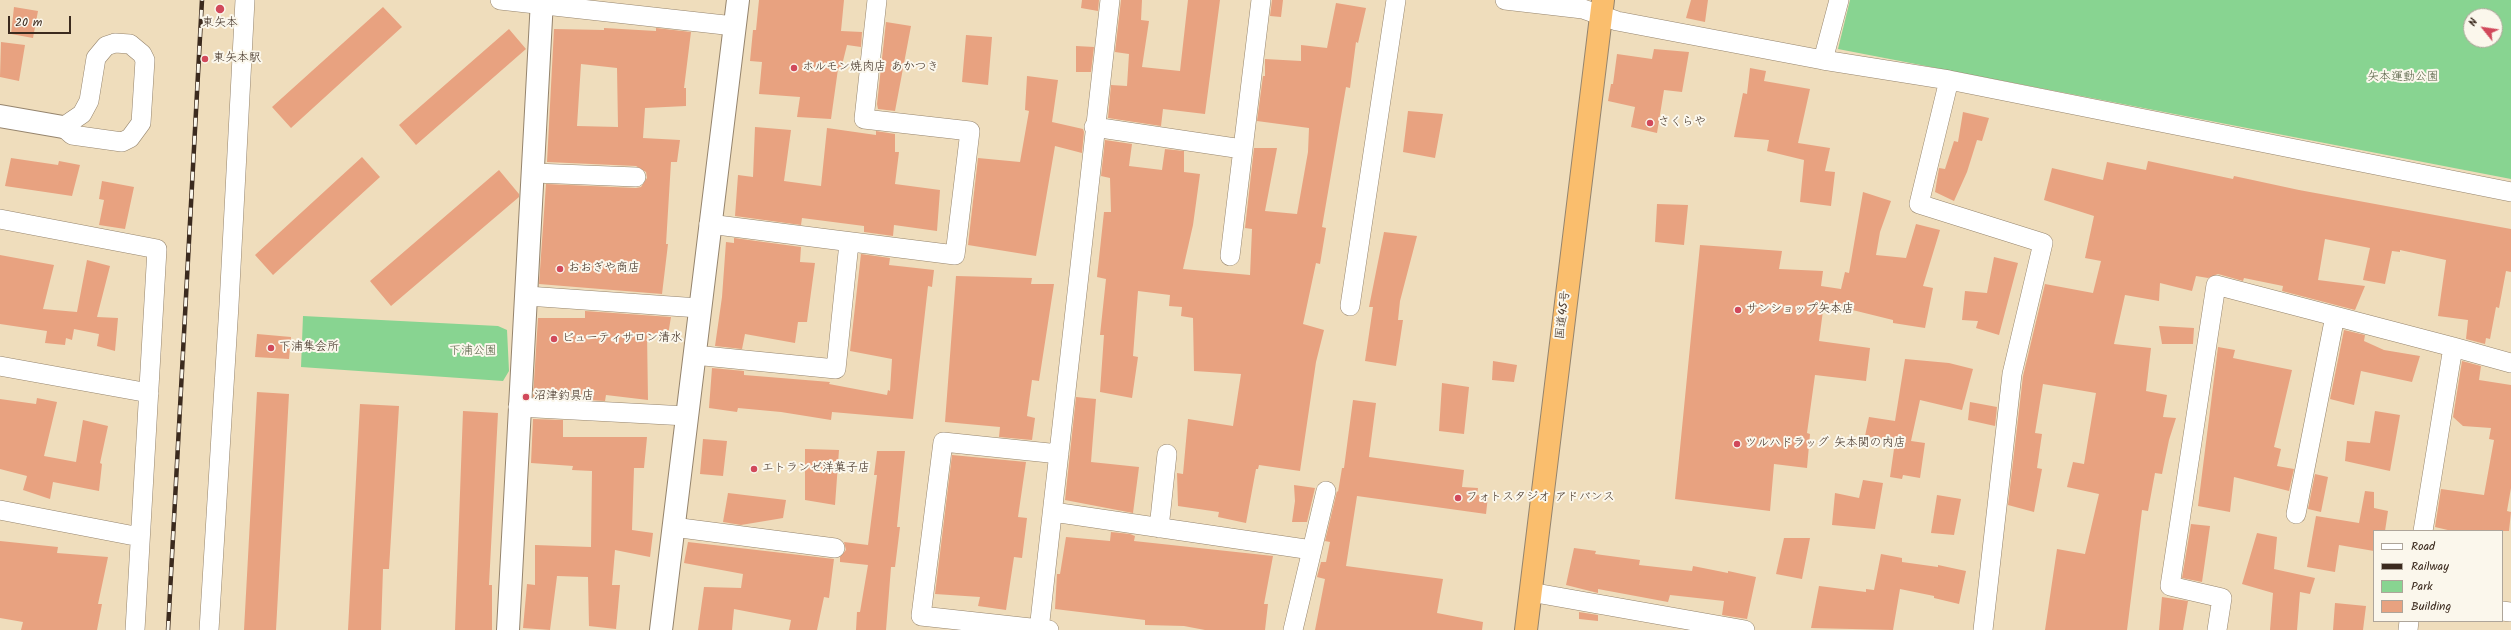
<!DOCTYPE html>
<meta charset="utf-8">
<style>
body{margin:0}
#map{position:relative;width:2511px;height:630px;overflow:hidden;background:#efddbc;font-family:Kalam,sans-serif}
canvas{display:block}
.legend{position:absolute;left:2373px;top:530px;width:130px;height:92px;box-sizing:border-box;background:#fbf7ec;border:1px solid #aea59a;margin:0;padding:5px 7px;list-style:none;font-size:12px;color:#3b2a1e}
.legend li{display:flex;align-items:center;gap:8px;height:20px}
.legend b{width:20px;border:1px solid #aea59a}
.north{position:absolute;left:2463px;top:8px;width:40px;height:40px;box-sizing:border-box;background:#fbf7ec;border:1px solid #aea59a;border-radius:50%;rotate:300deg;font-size:11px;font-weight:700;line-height:16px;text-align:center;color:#3b2a1e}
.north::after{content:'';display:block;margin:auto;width:14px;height:18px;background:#d1495b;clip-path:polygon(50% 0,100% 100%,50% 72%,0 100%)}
.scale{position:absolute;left:8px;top:16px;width:63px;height:18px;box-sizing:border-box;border:2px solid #3b2a1e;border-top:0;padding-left:5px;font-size:12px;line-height:14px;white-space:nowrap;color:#3b2a1e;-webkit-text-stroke:3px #fbf7ec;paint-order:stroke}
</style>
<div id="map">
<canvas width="2511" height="630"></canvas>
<ul class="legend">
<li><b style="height:5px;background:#fff"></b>Road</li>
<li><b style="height:5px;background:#3b2a1e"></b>Railway</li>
<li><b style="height:11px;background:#88d491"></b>Park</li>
<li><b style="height:11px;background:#e8a280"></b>Building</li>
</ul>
<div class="north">N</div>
<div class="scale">20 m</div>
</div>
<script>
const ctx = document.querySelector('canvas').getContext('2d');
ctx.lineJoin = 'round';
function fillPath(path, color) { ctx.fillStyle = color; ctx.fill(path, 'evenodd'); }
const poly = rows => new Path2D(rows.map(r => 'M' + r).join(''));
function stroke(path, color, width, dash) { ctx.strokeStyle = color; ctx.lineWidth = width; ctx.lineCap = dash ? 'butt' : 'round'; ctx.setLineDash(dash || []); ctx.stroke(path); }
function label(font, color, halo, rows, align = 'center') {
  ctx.font = font + ' Kalam,"Klee One",sans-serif'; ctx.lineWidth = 4; ctx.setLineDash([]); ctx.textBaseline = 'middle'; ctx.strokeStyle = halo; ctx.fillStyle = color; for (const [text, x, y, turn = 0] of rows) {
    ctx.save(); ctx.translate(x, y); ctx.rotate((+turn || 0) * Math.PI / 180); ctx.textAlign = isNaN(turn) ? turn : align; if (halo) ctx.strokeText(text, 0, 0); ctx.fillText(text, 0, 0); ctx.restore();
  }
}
fillPath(poly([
 [1850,0,2511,0,2511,179,1838,49],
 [2471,16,2495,16,2495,40,2471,40],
 [303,316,498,326,507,330,509,371,503,381,301,367]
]), '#88d491');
fillPath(poly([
 [759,0,844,0,841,31,862,32,861,47,847,45,841,69,838,69,831,119,797,117,800,97,759,94,762,62,750,61,753,30,756,30],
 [1082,0,1099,0,1098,11,1081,8],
 [1121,0,1142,0,1141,20,1149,21,1142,67,1180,71,1188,0,1220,0,1205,114,1163,109,1161,126,1108,118,1111,85,1127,86,1129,54,1115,52],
 [1272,0,1283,0,1281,17,1270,16],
 [1691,0,1708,0,1705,22,1686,18],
 [1336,3,1366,8,1358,43,1356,42,1350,88,1346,87,1322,227,1326,228,1320,264,1316,263,1303,324,1324,330,1316,362,1300,471,1259,465,1258,469,1256,469,1246,523,1218,517,1219,512,1178,506,1177,473,1183,474,1188,419,1233,426,1241,374,1194,371,1193,318,1181,316,1182,307,1169,306,1170,295,1138,291,1133,356,1138,357,1132,398,1100,392,1104,335,1100,335,1106,279,1097,277,1104,212,1111,212,1110,178,1101,176,1105,140,1132,144,1129,166,1162,170,1165,149,1184,151,1184,172,1200,174,1193,225,1183,269,1250,275,1252,229,1245,228,1254,148,1277,148,1265,211,1297,214,1308,152,1309,128,1257,121,1263,76,1265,76,1265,59,1301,61,1301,45,1327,48],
 [14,7,38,11,33,38,11,34],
 [383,7,402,27,291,128,272,107],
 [886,22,911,26,895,111,878,109,877,104],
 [604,28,656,31,656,28,691,32,684,88,686,88,686,106,645,108,643,138,680,140,677,162,671,162,666,244,668,244,662,294,539,284,546,184,636,188,641,187,647,178,646,172,636,166,547,162,554,29,604,30],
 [581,64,617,68,618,127,577,126],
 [509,29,526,49,416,145,399,125],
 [966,35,992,37,988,85,962,82],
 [1,42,25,45,19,81,0,77],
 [1076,46,1094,47,1091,72,1076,72],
 [1654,49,1689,52,1682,92,1664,90,1657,133,1631,127,1635,107,1608,101,1611,84,1613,84,1617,54,1652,59],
 [1750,68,1766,71,1764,81,1810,89,1798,143,1830,148,1825,171,1835,172,1831,206,1800,202,1804,160,1767,151,1769,140,1734,137,1743,93,1747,94],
 [1027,76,1058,80,1052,122,1083,129,1084,132,1082,153,1055,146,1036,256,968,245,978,158,1020,162,1029,111,1025,110],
 [1408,111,1443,114,1435,158,1403,152],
 [1963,112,1989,118,1982,141,1977,140,1967,172,1954,201,1935,192,1939,168,1945,169,1954,141,1958,142],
 [755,127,791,130,784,181,821,186,827,128,876,135,876,131,895,134,895,152,899,152,895,184,940,190,937,231,894,225,893,236,864,232,864,226,802,218,801,225,735,216,738,175,753,177],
 [362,157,380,177,273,275,255,255],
 [11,158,58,165,59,161,80,165,72,196,5,186],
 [2148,161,2233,179,2234,176,2299,190,2511,229,2511,272,2506,271,2499,308,2496,307,2490,339,2486,338,2485,344,2466,339,2468,320,2438,316,2446,260,2400,250,2400,252,2392,251,2385,284,2363,280,2370,248,2325,239,2318,280,2365,286,2355,310,2282,291,2283,286,2244,278,2243,281,2218,274,2208,278,2196,276,2192,291,2160,283,2159,301,2125,295,2114,344,2151,348,2146,391,2167,395,2163,417,2176,418,2169,440,2162,474,2155,473,2148,511,2142,510,2127,630,2045,630,2057,549,2085,554,2099,494,2067,487,2073,462,2084,464,2096,393,2043,384,2035,433,2042,434,2037,468,2042,469,2034,512,2008,505,2023,376,2045,284,2093,293,2101,261,2085,258,2094,216,2044,200,2052,168,2103,180,2107,162,2146,170],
 [499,170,519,194,519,197,391,306,370,281],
 [102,181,134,187,125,229,99,225,104,200,99,199],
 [1863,192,1891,201,1880,232,1876,255,1906,258,1916,224,1940,230,1923,286,1933,288,1925,328,1893,323,1893,320,1824,303,1819,341,1870,348,1866,381,1815,375,1807,433,1810,434,1807,468,1774,464,1770,511,1675,499,1700,245,1782,251,1779,269,1823,271,1821,286,1841,289,1845,272,1849,273],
 [1657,204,1688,205,1684,245,1655,242],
 [1384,232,1417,236,1400,301,1398,320,1403,320,1396,366,1365,361,1373,307,1369,307],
 [734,238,801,247,800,262,815,263,807,322,798,322,795,343,745,334,742,349,715,346,722,297,726,242,734,243],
 [861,254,890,258,889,265,934,270,932,287,928,286,913,419,832,412,831,420,781,412,738,408,737,412,709,408,712,368,744,371,744,375,830,382,829,384,887,395,888,390,890,391,892,359,850,351],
 [0,255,54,265,43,309,77,312,87,260,110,266,97,317,118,318,115,351,97,346,99,334,74,329,72,340,66,338,65,345,45,343,47,331,0,324],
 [1994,257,2018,263,1999,335,1976,328,1978,321,1962,320,1965,291,1987,293],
 [956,276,1032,278,1031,284,1054,284,1039,381,1032,380,1027,416,1035,418,1032,440,999,437,1000,427,945,422],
 [585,311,671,317,668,335,647,333,648,400,606,395,605,401,533,397,538,318,585,318],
 [2159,326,2194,328,2193,344,2162,344],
 [2344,330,2365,335,2364,341,2384,350,2420,356,2412,382,2361,371,2354,405,2330,399],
 [257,334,291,337,289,359,255,357],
 [2218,347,2235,350,2233,358,2292,370,2274,447,2281,449,2277,466,2294,469,2289,491,2234,477,2230,512,2198,506],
 [1905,359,1949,363,1973,369,1962,410,1920,400,1911,441,1925,443,1920,478,1903,475,1902,479,1890,477,1895,442,1865,436,1869,417,1895,421],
 [1493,361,1517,365,1514,382,1492,380],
 [2462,361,2481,366,2479,380,2511,385,2511,488,2507,511,2511,512,2509,531,2452,531,2435,527,2441,489,2484,495,2494,440,2489,439,2491,428,2463,426,2453,417],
 [1442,383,1469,387,1464,434,1439,431],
 [257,392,289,394,276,630,244,630],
 [1076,397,1096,399,1091,462,1139,467,1133,513,1065,500],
 [37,398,57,402,44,456,76,462,83,420,108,426,100,463,102,464,99,491,53,482,50,499,23,490,27,476,0,469,0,399,36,404],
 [1353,400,1376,403,1369,457,1464,470,1462,487,1478,488,1477,495,1488,496,1486,514,1357,496,1346,566,1443,579,1437,613,1483,622,1482,630,1315,630,1325,579,1317,577,1321,562,1326,562,1330,542,1325,541,1337,491,1338,492,1342,468,1344,468],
 [1970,402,1997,407,1995,426,1968,420],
 [360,404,399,406,389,569,383,569,381,630,348,630],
 [463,411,498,413,489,585,492,585,492,630,455,630],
 [2375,411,2400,415,2390,471,2345,461,2347,441,2370,443],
 [533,419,563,420,563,437,647,437,644,468,634,468,632,530,653,533,650,557,615,550,612,585,620,585,616,629,589,626,588,577,557,576,550,630,523,628,527,584,535,585,535,545,591,547,592,471,572,470,573,466,531,463],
 [703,439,727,441,723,476,700,474],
 [805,449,839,450,835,505,805,500],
 [877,451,905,451,897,527,900,527,895,567,891,567,886,630,856,630,857,612,860,612,868,565,840,562,840,557,846,550,844,542,868,545,877,475,874,475],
 [952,455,1026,462,1018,517,1027,518,1022,558,1014,557,1006,610,978,606,980,597,935,594],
 [2315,474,2328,477,2321,512,2308,509],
 [1863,480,1883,483,1875,529,1832,525,1835,493,1859,498],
 [1294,485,1315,488,1307,522,1292,522,1295,501],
 [2365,491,2374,492,2374,508,2388,511,2385,531,2374,531,2374,551,2339,545,2335,572,2307,567,2316,516,2359,523],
 [728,493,786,500,783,518,741,525,723,522],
 [1937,495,1961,499,1954,535,1931,533],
 [2191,524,2210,526,2202,582,2182,578],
 [1111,532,1130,534,1135,536,1134,541,1273,556,1264,604,1268,604,1265,630,1205,630,1184,626,1145,625,1145,620,1055,609,1057,574,1060,574,1066,537,1110,541],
 [2257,533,2277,537,2274,569,2315,578,2310,594,2300,592,2297,630,2270,630,2273,593,2242,584],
 [1784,538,1810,538,1802,579,1776,574],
 [0,541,58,547,57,553,108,557,98,604,102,604,97,630,21,630,23,622,0,618],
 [688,542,834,559,829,598,824,597,817,630,789,630,791,620,734,609,732,630,698,630,704,587,741,588,743,574,684,563],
 [1574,548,1596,551,1595,554,1640,560,1639,565,1692,571,1693,566,1728,573,1728,571,1756,577,1747,619,1722,615,1724,601,1670,595,1668,602,1598,589,1598,593,1566,585],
 [1881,554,1902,558,1902,562,1938,567,1938,565,1966,571,1959,604,1934,598,1934,596,1900,589,1893,630,1811,628,1819,586,1866,592,1866,589,1874,590],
 [2162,597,2188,601,2183,630,2159,630],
 [2335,603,2366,606,2363,630,2333,630],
 [1579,612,1598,615,1598,621,1579,619]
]), '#e8a280');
const minor = poly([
 [500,0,734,26],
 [1505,0,1583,9,1617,21,1823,60,1949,80,2511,192],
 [115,43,130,44,142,54,145,60,141,123,130,138,122,142,72,135,63,127,82,114,89,101,96,58,106,46,115,43],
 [1823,60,1839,0],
 [1949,80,1919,204,2043,243,2012,374,1983,630],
 [1094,127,1242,149],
 [534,173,636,177],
 [0,219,157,249,135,630],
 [709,224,955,255,970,131,864,119,877,0],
 [1230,256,1261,0],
 [527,296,699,308],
 [1350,306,1396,0],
 [694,355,836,369,849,243],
 [0,366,149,393],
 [518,407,687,416],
 [0,510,140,537],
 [1053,512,1312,550],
 [2296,514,2335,316],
 [673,527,835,548],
 [1159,528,1167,454],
 [2423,531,2453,347,2511,363],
 [1530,592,1745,630],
 [2502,611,2511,612],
 [209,630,229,305,245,0],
 [1039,630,1110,0],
 [1049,630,921,616,943,442,1059,454],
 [1293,630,1326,491],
 [2217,630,2222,598,2170,586,2216,285,2453,347],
 [2408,630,2409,621]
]);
const tertiary = poly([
 [0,116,63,127],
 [508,630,542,0],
 [661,630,738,0]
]);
const trunk = poly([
 [1526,630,1603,0]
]);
stroke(minor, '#95846d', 20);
stroke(tertiary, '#95846d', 24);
stroke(trunk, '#95846d', 24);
stroke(minor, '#fff', 19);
stroke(tertiary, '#fff', 22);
stroke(trunk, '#fabe6d', 22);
const rail = poly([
 [168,630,202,0]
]);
stroke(rail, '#3b2a1e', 4.5);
stroke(rail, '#fbf7ec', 3, [9]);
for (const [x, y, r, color] of [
 [220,9,5,"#d1495b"],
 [205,59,4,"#d1495b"],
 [794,68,4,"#d1495b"],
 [1650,123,4,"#d1495b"],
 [560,269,4,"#d1495b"],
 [1738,310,4,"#d1495b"],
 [554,339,4,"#d1495b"],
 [271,348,4,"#d1495b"],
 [526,397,4,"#d1495b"],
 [1737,444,4,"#d1495b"],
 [754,469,4,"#d1495b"],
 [1458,498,4,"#d1495b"]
]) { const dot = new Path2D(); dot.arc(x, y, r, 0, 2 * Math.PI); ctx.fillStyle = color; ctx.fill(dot); stroke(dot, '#fbf7ec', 1.5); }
label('12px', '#3b2a1e', '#fbf7ec', [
 ["東矢本",220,24,"center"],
 ["東矢本駅",213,59],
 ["ホルモン焼肉店 あかつき",802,68],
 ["さくらや",1658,123],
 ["おおぎや商店",568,269],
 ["サンショップ矢本店",1746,310],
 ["ビューティサロン清水",562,339],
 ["下浦集会所",279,348],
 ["沼津釣具店",534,397],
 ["ツルハドラッグ 矢本関の内店",1745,444],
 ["エトランゼ洋菓子店",762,469],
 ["フォトスタジオ アドバンス",1466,498]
], 'left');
label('12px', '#525d40', '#fbf7ec', [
 ["矢本運動公園",2403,78],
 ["下浦公園",473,352]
]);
label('12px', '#3b2a1e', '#fbf7ec', [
 ["国道45号",1564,315,-83]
]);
</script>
